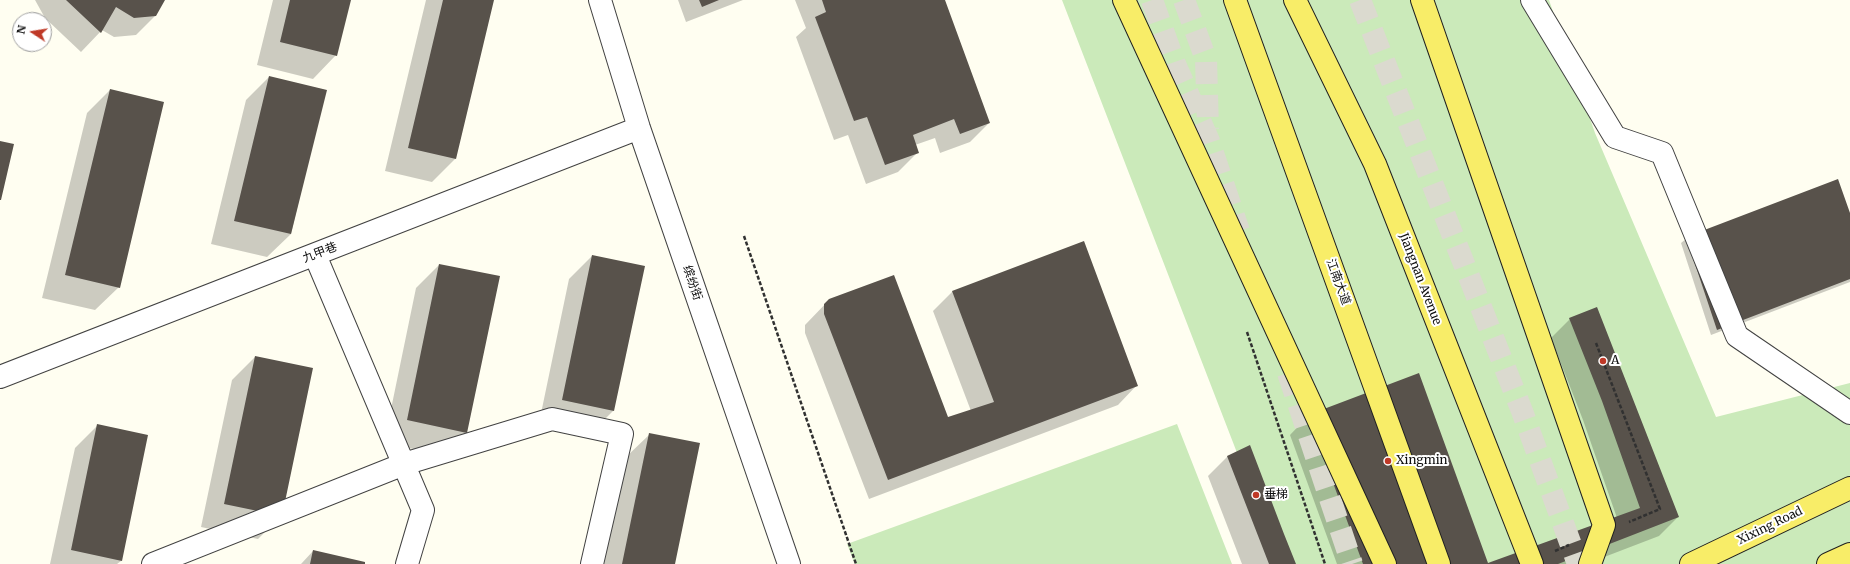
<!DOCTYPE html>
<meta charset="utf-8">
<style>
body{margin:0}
#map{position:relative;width:1850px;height:564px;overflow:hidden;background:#fffef1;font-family:Merriweather,serif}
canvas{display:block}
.north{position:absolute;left:12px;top:12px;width:40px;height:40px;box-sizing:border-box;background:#fff;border:1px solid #9f9f9f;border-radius:50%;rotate:282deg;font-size:11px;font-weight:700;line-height:16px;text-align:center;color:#0f0f0f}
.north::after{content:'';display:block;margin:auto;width:14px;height:18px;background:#bf3927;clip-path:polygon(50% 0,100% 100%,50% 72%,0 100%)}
</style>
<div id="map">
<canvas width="1850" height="564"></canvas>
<div class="north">N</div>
</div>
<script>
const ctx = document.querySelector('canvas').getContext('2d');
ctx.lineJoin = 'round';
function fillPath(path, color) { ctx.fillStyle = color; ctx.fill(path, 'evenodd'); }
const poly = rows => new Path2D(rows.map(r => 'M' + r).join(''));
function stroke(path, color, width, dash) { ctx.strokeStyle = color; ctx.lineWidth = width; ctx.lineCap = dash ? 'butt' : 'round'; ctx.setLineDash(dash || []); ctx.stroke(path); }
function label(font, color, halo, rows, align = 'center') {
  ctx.font = font + ' Merriweather,"Noto Sans SC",serif'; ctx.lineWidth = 4; ctx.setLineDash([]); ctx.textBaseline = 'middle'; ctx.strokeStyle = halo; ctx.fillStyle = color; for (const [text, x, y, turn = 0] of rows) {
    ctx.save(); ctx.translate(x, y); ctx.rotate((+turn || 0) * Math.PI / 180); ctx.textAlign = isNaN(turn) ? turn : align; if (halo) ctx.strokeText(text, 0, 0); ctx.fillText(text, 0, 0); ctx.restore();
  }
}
fillPath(poly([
 [1062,0,1549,0,1595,133,1716,417,1850,383,1850,564,1280,564],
 [1177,424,1232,564,855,564,847,544]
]), '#cbeaba');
fillPath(poly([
 [35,0,164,0,156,15,136,35,114,37,102,30,81,52,45,18],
 [273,0,350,0,336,55,313,79,257,65],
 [426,0,493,0,455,159,432,182,385,171],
 [678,0,743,0,686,22],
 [795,0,944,0,989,123,970,142,940,153,935,138,915,145,918,152,898,172,866,184,848,135,834,140,796,37,806,28],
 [269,77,325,90,291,234,267,257,211,244,246,100],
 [110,90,119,287,95,310,42,298,87,113],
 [1850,216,1850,282,1711,335,1681,243,1687,238],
 [1083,242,1137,385,1118,405,869,499,805,333,805,325,830,299,947,418,971,411,933,311,952,292],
 [592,256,613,411,590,434,539,423,569,279],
 [439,265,466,432,443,455,384,443,416,288],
 [1570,319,1678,517,1659,536,1586,564,1488,564,1617,518,1583,420,1551,338],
 [255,357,281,516,258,539,201,527,232,380],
 [1309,415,1488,564,1337,564,1290,435],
 [98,425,121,561,117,564,50,564,75,448],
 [650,434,674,564,604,564,626,457],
 [1228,456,1295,564,1242,564,1208,476],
 [313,551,364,564,301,564]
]), '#0003');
fillPath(poly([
 [66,0,165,0,156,16,134,18,116,7,101,33],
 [290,0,351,0,337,56,280,42],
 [443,0,494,0,456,159,408,148],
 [699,0,719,0,702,7],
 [822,0,945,0,990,123,960,134,954,119,913,135,919,153,885,165,867,117,854,121,815,17,826,12],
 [269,76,327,90,291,234,234,221],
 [110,89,164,102,120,288,65,275],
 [0,141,14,144,1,200,0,200],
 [1838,179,1850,213,1850,279,1717,330,1686,237],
 [1084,241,1138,386,888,480,824,314,824,304,829,299,894,275,948,417,994,402,952,291],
 [592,255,645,266,614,411,562,400],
 [439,264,500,276,467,433,407,420],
 [1597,307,1679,517,1558,564,1363,564,1308,415,1419,373,1488,563,1640,508,1602,401,1569,318],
 [255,356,313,368,282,516,224,504],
 [97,424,148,435,122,561,71,550],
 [649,433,700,443,675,564,622,564],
 [1250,445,1284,534,1296,564,1269,564,1227,456],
 [313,550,365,562,365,564,310,564]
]), '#58524b');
stroke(poly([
 [1152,0,1175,64,1209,141,1239,231],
 [1184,0,1206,59,1208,129],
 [1360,0,1522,411,1578,564],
 [1288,373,1352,564]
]), '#dbdacf', 22, [22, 11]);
const minor = poly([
 [600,0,639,128,789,564],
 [1532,0,1615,137,1662,153,1737,336,1850,413],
 [315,255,423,510,407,564],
 [0,377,639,128],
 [153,564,404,464,552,419,622,434,592,564]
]);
const major = poly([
 [1124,0,1385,564],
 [1235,0,1439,564],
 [1295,0,1375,164,1532,564],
 [1422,0,1604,525,1590,564],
 [1691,564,1850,488],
 [1828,564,1850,554]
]);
stroke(minor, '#424242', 24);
stroke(major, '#202020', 24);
stroke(poly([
 [744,236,856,564],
 [1247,332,1325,564],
 [1596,343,1660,509,1629,522],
 [1555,551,1569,545]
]), '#313131', 2.5, [4, 2]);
stroke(minor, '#fff', 22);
stroke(major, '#f8ed68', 22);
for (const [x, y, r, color] of [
 [1603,361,4,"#bf3927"],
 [1388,461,4,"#bf3927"],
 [1256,495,4,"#bf3927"]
]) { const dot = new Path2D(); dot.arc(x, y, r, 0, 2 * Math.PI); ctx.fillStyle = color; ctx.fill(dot); stroke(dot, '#fff', 1.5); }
label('12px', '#0f0f0f', '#fff', [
 ["九甲巷",320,253,-21],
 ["Jiangnan Avenue",1420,279,69],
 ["江南大道",1338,282,70],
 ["缤纷街",692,283,71],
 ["Xixing Road",1770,526,-26]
]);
label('12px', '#0f0f0f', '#fff', [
 ["A",1611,361],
 ["Xingmin",1396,461],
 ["垂梯",1264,495]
], 'left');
</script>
